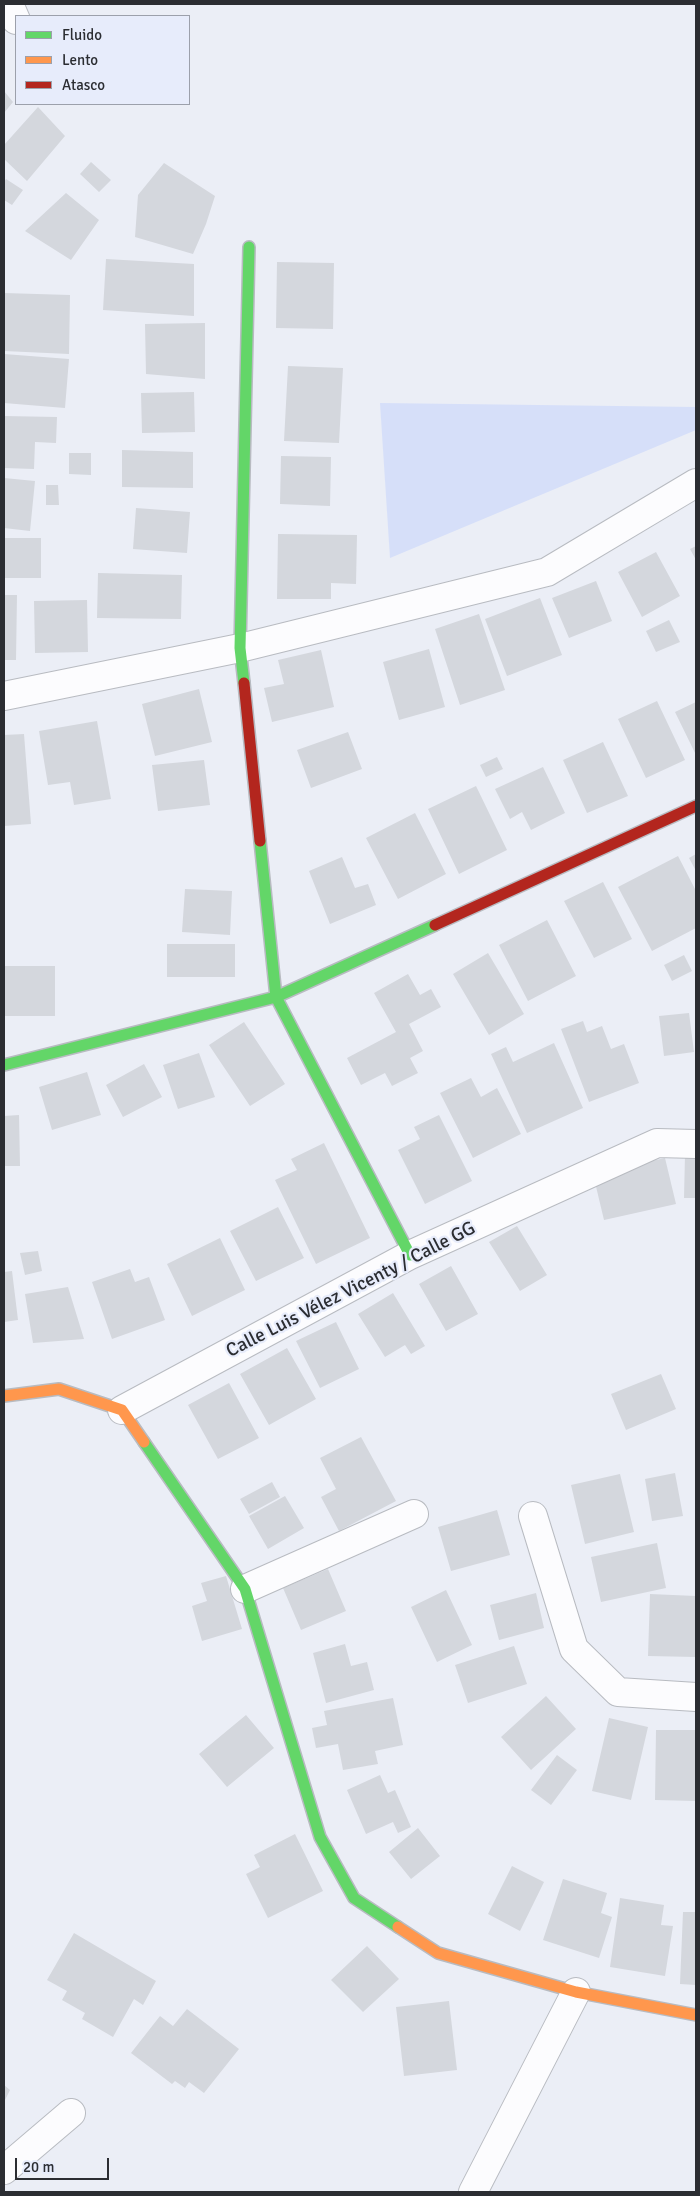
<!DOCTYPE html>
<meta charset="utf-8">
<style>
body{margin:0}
#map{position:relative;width:700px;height:2196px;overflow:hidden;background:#ebeef6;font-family:Signika,sans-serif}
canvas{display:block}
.frame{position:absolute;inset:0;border:5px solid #2b2d32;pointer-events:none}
.legend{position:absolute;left:15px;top:15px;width:175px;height:90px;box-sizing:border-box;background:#e7ecfb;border:1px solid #9ca0ab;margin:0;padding:6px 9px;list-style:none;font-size:15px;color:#2b2d32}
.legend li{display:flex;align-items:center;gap:10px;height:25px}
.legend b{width:25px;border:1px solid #9ca0ab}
.scale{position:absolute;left:15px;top:2158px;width:94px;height:22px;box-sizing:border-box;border:2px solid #2b2d32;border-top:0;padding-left:6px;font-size:15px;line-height:18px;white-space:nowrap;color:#2b2d32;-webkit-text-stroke:4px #e7ecfb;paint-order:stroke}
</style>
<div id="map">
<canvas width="700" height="2196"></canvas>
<div class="frame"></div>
<ul class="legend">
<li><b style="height:6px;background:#63d668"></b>Fluido</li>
<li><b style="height:6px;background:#ff974d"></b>Lento</li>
<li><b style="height:6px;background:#b3261e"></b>Atasco</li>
</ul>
<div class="scale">20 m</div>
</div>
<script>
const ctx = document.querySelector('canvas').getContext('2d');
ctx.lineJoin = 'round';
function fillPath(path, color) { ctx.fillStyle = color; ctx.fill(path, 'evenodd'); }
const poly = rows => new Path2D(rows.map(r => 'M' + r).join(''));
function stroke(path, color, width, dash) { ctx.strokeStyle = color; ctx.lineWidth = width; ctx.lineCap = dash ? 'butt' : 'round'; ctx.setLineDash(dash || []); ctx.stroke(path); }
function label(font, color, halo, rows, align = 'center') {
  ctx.font = font + ' Signika,sans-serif'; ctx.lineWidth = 4.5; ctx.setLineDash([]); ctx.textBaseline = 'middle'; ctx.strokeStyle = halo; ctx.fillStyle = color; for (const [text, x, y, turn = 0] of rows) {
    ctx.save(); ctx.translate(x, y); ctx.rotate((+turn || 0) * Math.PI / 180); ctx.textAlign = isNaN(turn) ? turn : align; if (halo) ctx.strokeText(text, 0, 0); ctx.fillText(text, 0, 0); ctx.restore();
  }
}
fillPath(poly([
 [380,403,696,407,696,430,390,558]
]), '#d6dff9');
fillPath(poly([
 [4,91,13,102,4,113],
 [38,107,65,136,27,181,4,159,4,145],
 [91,162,111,180,99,192,80,174],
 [164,163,215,196,206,224,193,254,135,237,138,195],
 [6,179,23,190,12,205,4,200,4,182],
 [66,193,99,220,71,260,25,231],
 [106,259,194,264,194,316,103,310],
 [277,262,334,263,333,329,276,328],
 [4,293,70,295,69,354,4,351],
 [205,323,205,379,146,374,145,324],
 [4,354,69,359,65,408,4,403],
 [288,366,343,368,339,443,284,441],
 [194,392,195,432,142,433,141,393],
 [4,416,57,417,56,443,35,442,34,469,4,468],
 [122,450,193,452,193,488,122,487],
 [69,453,91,453,91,475,69,474],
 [281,456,331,457,330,506,280,504],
 [4,478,35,481,30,531,4,528],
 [46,485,58,485,59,505,46,505],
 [136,508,190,512,187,553,133,549],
 [278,534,357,535,356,584,331,583,331,599,277,599],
 [4,538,41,538,41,578,4,578],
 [696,546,696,560,690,549],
 [656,552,680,596,642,617,618,572],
 [98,573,182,575,181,619,97,618],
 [596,581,612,621,569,638,552,598],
 [4,595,17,595,16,660,4,660],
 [540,598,562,655,507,676,485,619],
 [87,600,88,652,35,653,34,601],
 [479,614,505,690,460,705,435,629],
 [669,620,680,642,656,652,646,631],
 [429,649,445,707,399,720,383,662],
 [321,650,334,707,272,722,264,688,284,684,278,660],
 [199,689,212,742,155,756,142,704],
 [657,701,685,760,646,778,618,719],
 [696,702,696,755,675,712],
 [97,721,111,799,74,805,70,782,48,785,39,731],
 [348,732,362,769,311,788,297,750],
 [24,734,31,824,4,826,4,735],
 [603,742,628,796,587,813,563,760],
 [497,757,503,769,486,777,480,765],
 [204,760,210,805,158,811,152,765],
 [543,767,565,813,531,830,522,812,510,819,495,789],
 [476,786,507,850,459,874,428,809],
 [415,813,446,874,398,899,366,838],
 [696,854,696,871,689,858],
 [678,856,696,891,696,928,652,951,618,887],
 [342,857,355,888,368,884,376,905,330,924,309,871],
 [603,882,632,939,594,958,564,901],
 [185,889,232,891,230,935,182,932],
 [547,920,576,976,528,1001,499,945],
 [167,944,235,944,235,977,167,977],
 [488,953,524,1014,489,1035,453,974],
 [684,955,692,971,672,981,664,965],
 [4,966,55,966,55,1016,4,1016],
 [408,974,420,995,431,989,441,1007,409,1024,423,1051,410,1058,418,1073,392,1086,385,1073,361,1085,347,1058,396,1032,374,993],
 [689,1013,694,1052,664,1056,659,1016],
 [583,1021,587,1032,602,1026,611,1049,624,1044,639,1083,589,1102,561,1029],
 [244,1022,285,1084,250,1106,209,1045],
 [554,1043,583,1108,527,1133,491,1054,506,1047,513,1062],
 [199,1053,215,1097,178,1109,163,1065],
 [144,1064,162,1097,123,1117,106,1085],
 [87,1072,101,1115,52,1130,39,1087],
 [471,1078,481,1097,497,1088,521,1134,473,1158,440,1093],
 [19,1115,20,1166,4,1166,4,1116],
 [439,1115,472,1181,425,1204,398,1150,420,1139,414,1127],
 [324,1143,370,1238,316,1264,275,1180,297,1170,291,1159],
 [685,1155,696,1155,696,1198,684,1198],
 [665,1158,676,1204,604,1220,593,1174],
 [278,1207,304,1258,256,1281,230,1231],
 [517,1226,547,1275,520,1291,489,1242],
 [220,1238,245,1290,192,1316,167,1264],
 [38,1251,42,1271,25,1275,20,1253],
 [451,1266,478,1314,446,1331,419,1284],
 [130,1269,135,1282,149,1277,165,1320,112,1339,92,1282],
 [12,1271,18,1320,4,1322,4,1272],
 [68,1287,84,1339,33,1343,25,1294],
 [393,1293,425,1346,411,1354,405,1345,385,1357,358,1314],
 [336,1322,359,1369,320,1388,296,1341],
 [287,1348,316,1399,269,1425,240,1374],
 [661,1374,676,1409,626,1430,611,1394],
 [229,1383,259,1438,218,1459,188,1405],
 [361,1437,396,1501,339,1531,321,1497,336,1489,320,1458],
 [675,1473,683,1516,652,1521,645,1479],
 [620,1474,634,1532,585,1544,571,1485],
 [272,1482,280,1497,249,1514,240,1499],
 [285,1496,304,1528,268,1549,249,1516],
 [497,1510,510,1555,451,1571,438,1527],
 [657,1543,666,1588,601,1602,591,1557],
 [328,1569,346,1611,301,1630,283,1588],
 [226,1576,242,1629,202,1641,192,1606,207,1601,201,1583],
 [446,1590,472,1645,437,1662,411,1607],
 [536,1593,544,1628,499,1640,490,1605],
 [650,1594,696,1596,696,1657,648,1656],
 [345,1644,351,1666,367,1662,374,1690,326,1703,313,1653],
 [514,1646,527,1684,468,1703,455,1665],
 [546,1696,576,1729,531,1770,501,1737],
 [393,1698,403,1745,375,1751,378,1764,343,1770,338,1744,316,1748,312,1728,327,1725,324,1711],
 [246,1715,274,1748,227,1787,199,1754],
 [609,1718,648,1727,631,1800,592,1791],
 [656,1730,696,1730,696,1801,655,1800],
 [557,1755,577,1770,551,1805,531,1790],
 [380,1775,388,1793,395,1790,411,1827,398,1833,393,1822,366,1834,347,1790],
 [418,1828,440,1856,411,1879,389,1852],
 [295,1834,323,1891,268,1918,246,1874,260,1867,254,1855],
 [512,1866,544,1882,520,1931,488,1914],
 [563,1879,607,1893,601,1913,612,1917,599,1958,543,1940],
 [620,1898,664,1905,661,1925,673,1926,665,1976,610,1967],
 [683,1912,696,1912,696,1985,680,1984],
 [74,1933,156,1981,143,2005,134,1999,113,2037,82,2019,85,2013,62,2000,67,1991,47,1980],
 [367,1946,399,1979,363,2012,331,1980],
 [449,2001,457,2070,404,2076,396,2007],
 [187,2009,239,2049,204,2093,189,2082,185,2088,175,2081,172,2084,131,2053,160,2016,173,2026],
 [4,2085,10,2090,4,2102]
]), '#d4d7dd');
const street = poly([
 [9,4,16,20],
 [4,696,240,648,547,572,696,483],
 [122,1410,410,1255,657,1143,696,1144],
 [533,1516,574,1649,618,1692,696,1697],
 [245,1589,414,1514],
 [4,2170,71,2113],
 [473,2192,576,1992]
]);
const fast = poly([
 [244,683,240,648,249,247],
 [260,841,276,997,410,1255],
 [4,1065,276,997,435,925],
 [144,1442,245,1589,320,1837,354,1898,398,1927]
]);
const slow = poly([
 [4,1396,59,1389,122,1410,144,1442],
 [398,1927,438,1953,576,1992,696,2015]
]);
const jam = poly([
 [244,683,260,841],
 [435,925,696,806]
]);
stroke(street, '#b8bbc1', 30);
stroke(fast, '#b8bbc1', 14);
stroke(slow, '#b8bbc1', 14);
stroke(jam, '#b8bbc1', 14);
stroke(street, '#fcfcfe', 28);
stroke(fast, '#63d668', 11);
stroke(slow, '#ff974d', 11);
stroke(jam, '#b3261e', 11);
label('19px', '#2b2d32', '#e7ecfb', [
 ["Calle Luis Vélez Vicenty / Calle GG",351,1290,-27]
]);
</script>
